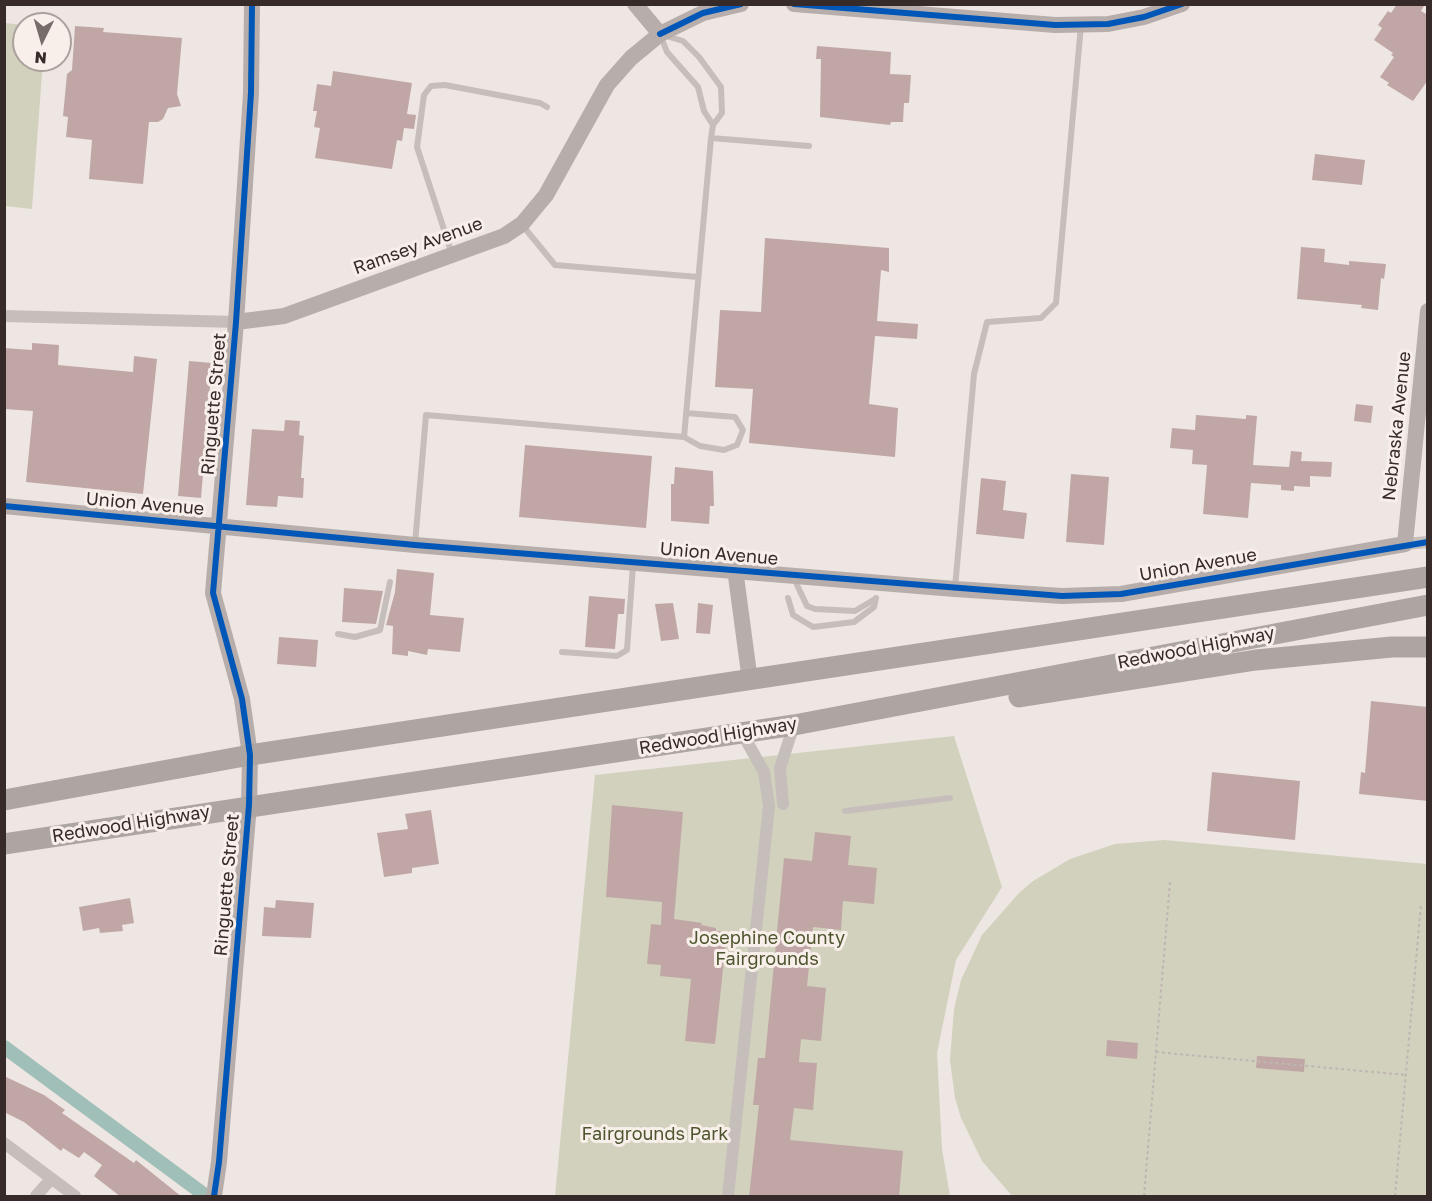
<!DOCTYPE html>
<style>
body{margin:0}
#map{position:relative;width:1432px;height:1201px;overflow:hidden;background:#eee6e2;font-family:"Golos Text",sans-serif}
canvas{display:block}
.frame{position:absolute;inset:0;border:6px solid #372b29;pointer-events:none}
.north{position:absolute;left:12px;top:12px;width:60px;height:60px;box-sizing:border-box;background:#f9efea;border:2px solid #aba19d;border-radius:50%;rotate:185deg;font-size:16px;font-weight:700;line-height:24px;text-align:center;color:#372b29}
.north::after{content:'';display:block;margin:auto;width:21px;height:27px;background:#776c6a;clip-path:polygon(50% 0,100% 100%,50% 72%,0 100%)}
</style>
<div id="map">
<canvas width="1432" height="1201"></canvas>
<div class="frame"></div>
<div class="north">N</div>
</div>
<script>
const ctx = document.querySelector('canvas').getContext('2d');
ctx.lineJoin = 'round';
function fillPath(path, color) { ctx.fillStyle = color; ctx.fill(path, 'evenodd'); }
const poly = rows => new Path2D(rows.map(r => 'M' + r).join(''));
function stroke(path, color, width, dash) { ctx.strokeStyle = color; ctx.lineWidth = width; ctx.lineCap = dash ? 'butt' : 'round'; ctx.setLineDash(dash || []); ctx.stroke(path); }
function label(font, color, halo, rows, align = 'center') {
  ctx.font = font + ' "Golos Text",sans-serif'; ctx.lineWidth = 6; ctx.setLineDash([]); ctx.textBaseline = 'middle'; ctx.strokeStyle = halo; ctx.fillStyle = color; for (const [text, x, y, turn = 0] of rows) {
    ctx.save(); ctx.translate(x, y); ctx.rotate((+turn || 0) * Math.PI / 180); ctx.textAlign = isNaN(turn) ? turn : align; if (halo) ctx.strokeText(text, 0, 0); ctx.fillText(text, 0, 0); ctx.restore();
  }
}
fillPath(poly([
 [5,23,24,25,24,60,43,60,32,209,5,206],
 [954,736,1002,887,956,960,937,1053,942,1149,950,1196,555,1196,595,775],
 [1164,840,1427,864,1427,1196,1012,1196,982,1161,961,1118,955,1098,950,1060,954,1009,961,980,982,935,1019,893,1033,881,1070,859,1115,844]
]), '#d2d1bd');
stroke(poly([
 [4,1047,206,1196]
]), '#a0bfb8', 14);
fillPath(poly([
 [1397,4,1425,4,1421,11,1428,15,1428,80,1413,101,1387,85,1389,83,1380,77,1394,57,1391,55,1393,53,1374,40,1382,28,1378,25,1388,11,1391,13],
 [75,26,104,28,103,32,182,38,177,94,181,106,168,108,163,119,158,122,149,122,143,184,89,179,92,140,66,137,68,117,63,116,67,74,72,70],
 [817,46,891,52,890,74,911,75,909,103,904,103,903,122,891,122,890,125,820,117,821,59,816,59],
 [333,71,412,83,407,114,416,115,414,129,404,128,402,141,397,140,392,169,315,158,320,128,314,127,317,111,313,111,317,84,331,86],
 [1315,154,1365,160,1362,185,1312,180],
 [765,238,889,248,889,272,881,270,877,321,918,324,917,339,875,336,869,404,898,408,895,457,749,443,753,389,715,387,720,310,761,312],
 [1301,247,1325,249,1324,262,1349,265,1349,261,1386,264,1384,279,1381,278,1378,310,1361,308,1362,305,1297,299],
 [32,343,59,345,58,365,133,372,134,356,157,359,143,494,26,482,33,411,4,409,4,348,32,350],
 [189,361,212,363,201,498,178,496],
 [1356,404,1373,406,1371,423,1354,421],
 [1196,415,1246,419,1246,415,1257,416,1253,465,1289,467,1291,451,1302,452,1301,461,1332,462,1331,477,1310,476,1310,487,1294,486,1294,491,1281,490,1281,485,1251,483,1248,518,1203,514,1207,465,1192,464,1193,450,1170,448,1172,428,1195,430],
 [285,420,300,421,299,435,304,436,301,478,304,478,303,498,278,496,277,507,246,505,252,429,284,431],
 [525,445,652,456,646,528,519,517],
 [675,467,713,471,714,506,710,506,709,524,671,521,671,484,674,484],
 [1071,474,1109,477,1104,545,1066,542],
 [981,478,1006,481,1003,510,1027,513,1024,539,976,534],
 [397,569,434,573,430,615,464,618,460,652,428,649,427,655,408,651,408,656,392,654,393,626,386,625,395,592],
 [344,588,383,591,376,624,342,622],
 [589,596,625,599,624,614,618,614,615,649,585,647],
 [673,603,679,639,661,641,655,604],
 [698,603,713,605,710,634,696,633],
 [279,637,318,640,316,667,277,664],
 [1371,701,1428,707,1428,801,1359,794,1361,772,1365,773],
 [1212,772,1300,781,1295,840,1207,831],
 [612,805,683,812,674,919,702,923,701,925,716,928,716,931,727,932,715,1044,685,1041,691,979,660,976,661,965,647,964,651,924,661,925,662,902,606,897],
 [431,810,439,864,412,868,412,873,384,877,377,833,408,829,405,814],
 [815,832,851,836,848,865,877,868,874,904,843,901,841,930,813,927,807,986,826,988,821,1041,801,1039,799,1062,817,1063,813,1110,794,1108,790,1140,903,1151,899,1197,749,1197,759,1105,753,1105,758,1058,765,1058,784,858,812,861],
 [130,898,134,923,122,925,123,931,100,933,99,928,83,931,79,907],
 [276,900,314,903,311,938,262,936,264,907,275,908],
 [1107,1040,1138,1043,1137,1059,1106,1056],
 [1257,1056,1305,1059,1304,1072,1256,1068],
 [4,1076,44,1095,65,1110,62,1113,134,1163,136,1160,182,1197,121,1197,94,1176,102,1165,84,1152,79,1158,63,1148,61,1151,24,1122,4,1112]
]), '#c0a7a5');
stroke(poly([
 [1156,1052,1406,1075],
 [1144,1196,1170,882],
 [1395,1196,1421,904]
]), '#bfb6b3', 2, [3, 3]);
stroke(poly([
 [661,37,667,52,698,87,704,111,713,125],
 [711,138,809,146],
 [523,226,555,265,698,277],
 [452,254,417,147,424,95,431,86,445,85,540,103,547,107],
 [684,437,700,446,724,450,737,445,743,430,735,417,686,413],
 [415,544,426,415,684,437,711,138,713,125,722,113,721,87,699,57,683,41,663,35],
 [797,585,807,606,815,609,855,611,875,599],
 [955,588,974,374,987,322,1041,318,1056,303,1081,25],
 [788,598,793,615,813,627,854,622,874,607,876,598],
 [338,634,355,637,380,630,390,582],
 [562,652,617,656,627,650,633,565],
 [845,811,950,798]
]), '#c6bebb', 6);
stroke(poly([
 [4,316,236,322],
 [1405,544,1428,542],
 [783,804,780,768,794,725],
 [4,1143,75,1196],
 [36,1196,51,1179],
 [728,1196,769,806,764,772,742,733]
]), '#c6bebb', 12);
stroke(poly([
 [635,4,660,34],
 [794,4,1055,25,1108,24,1144,17,1182,4],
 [236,322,284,316,504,236,522,224,546,195,607,85,631,58,660,34,703,13,741,4],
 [4,506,415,545,955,589,1062,596,1121,594,1405,544,1428,311],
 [735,569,750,681],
 [214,1196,219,1162,249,805,250,755,242,699,213,593,236,322,251,93,252,4]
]), '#b7aeac', 16);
stroke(poly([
 [1019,697,1256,660,1392,647,1428,647],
 [4,800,250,755,1428,577],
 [4,844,794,725,1428,605]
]), '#ada5a1', 21);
stroke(poly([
 [794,4,1055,25,1108,24,1144,17,1182,4],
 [660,34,703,13,741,4],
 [4,506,415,545,1062,596,1121,594,1428,542],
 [214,1196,219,1162,249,805,250,755,242,699,213,593,236,322,251,93,252,4]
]), '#0057b8', 6);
label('18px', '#372b29', '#f9efea', [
 ["Ramsey Avenue",418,246,-20],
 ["Ringuette Street",214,404,-85],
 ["Nebraska Avenue",1397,426,-84],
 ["Union Avenue",145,504,5],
 ["Union Avenue",719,554,5],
 ["Union Avenue",1198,565,-10],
 ["Redwood Highway",1196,648,-11],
 ["Redwood Highway",718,736,-9],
 ["Redwood Highway",131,824,-9],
 ["Ringuette Street",227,885,-85]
]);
label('18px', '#4e552e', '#f9efea', [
 ["Josephine County",767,938],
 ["Fairgrounds",767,959],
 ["Fairgrounds Park",655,1134]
]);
</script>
